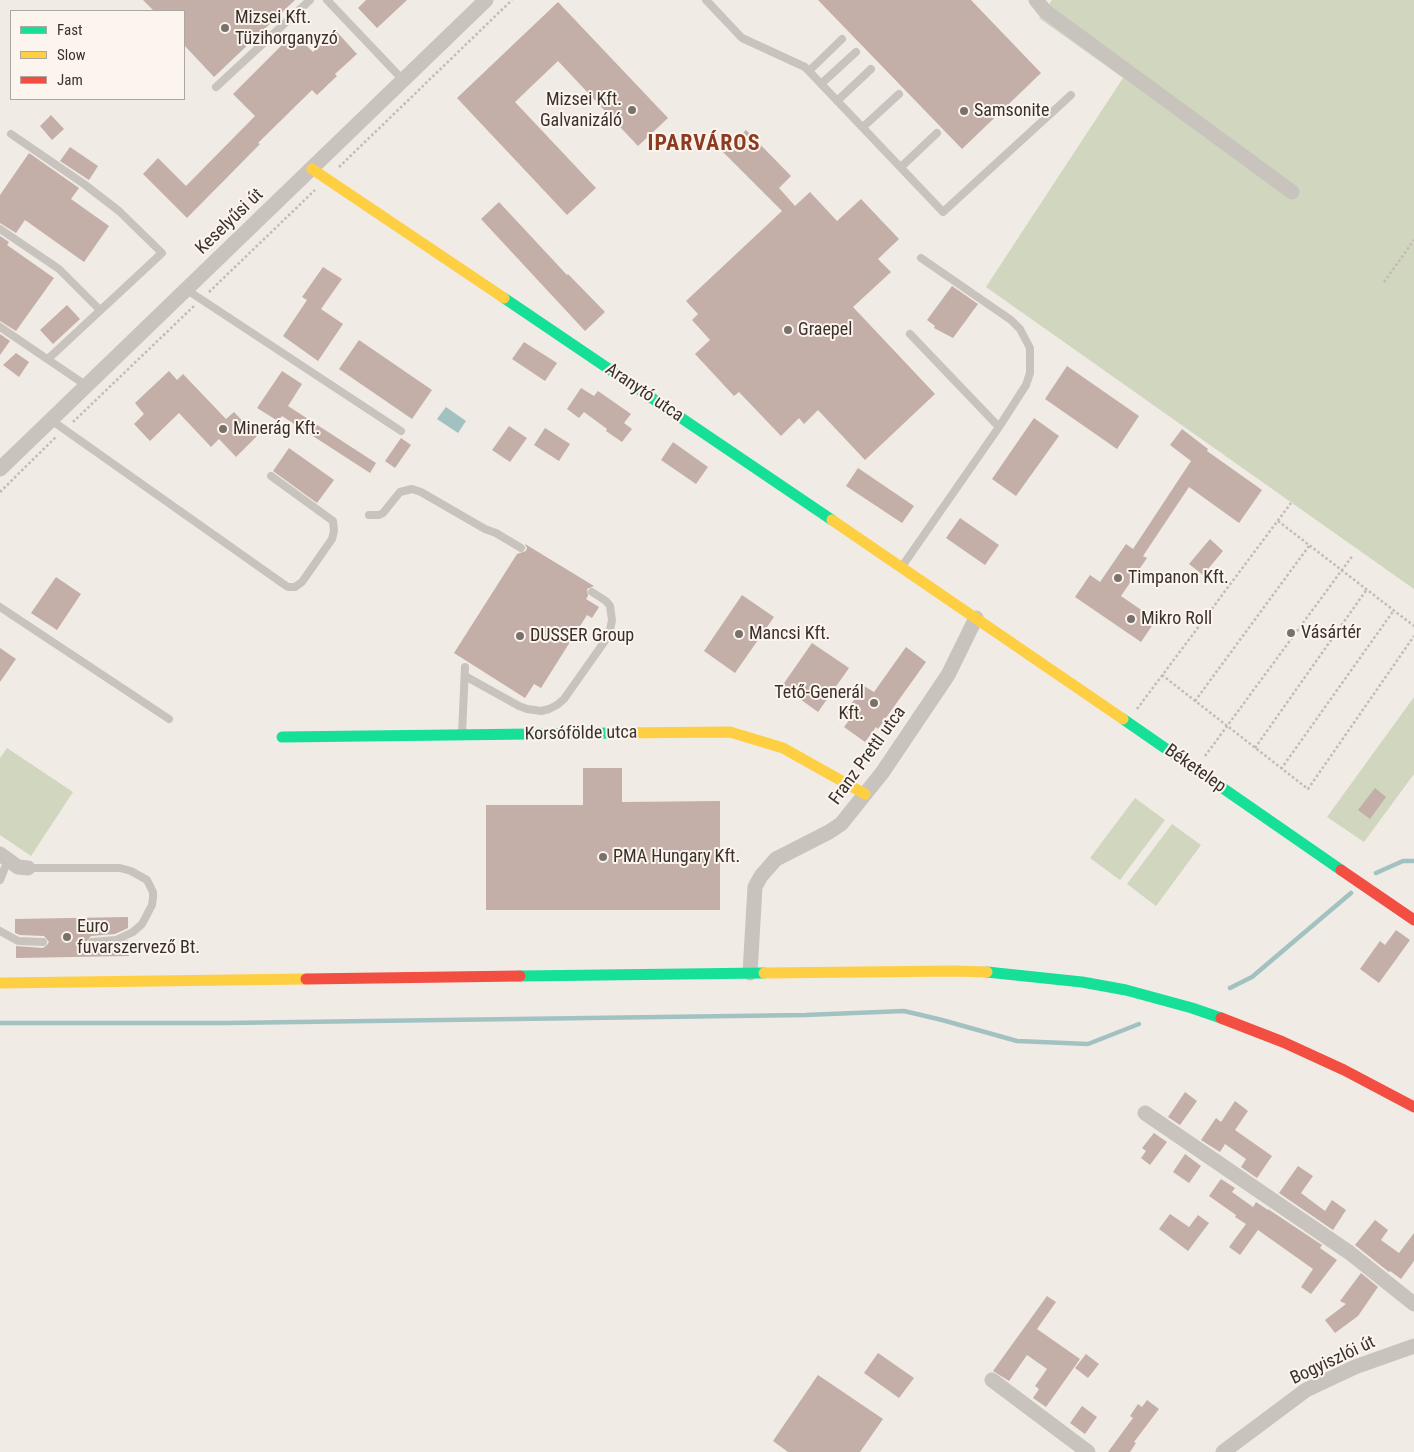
<!DOCTYPE html>
<meta charset="utf-8">
<style>
body{margin:0}
#map{position:relative;width:1414px;height:1452px;overflow:hidden;background:#f0ebe5;font-family:"Roboto Condensed",sans-serif}
canvas{display:block}
.legend{position:absolute;left:10px;top:10px;width:175px;height:90px;box-sizing:border-box;background:#fbf5ee;border:1px solid #aea6a0;margin:0;padding:6px 9px;list-style:none;font-size:15px;color:#3b302b}
.legend li{display:flex;align-items:center;gap:10px;height:25px}
.legend b{width:25px;border:1px solid #aea6a0}
</style>
<div id="map">
<canvas width="1414" height="1452"></canvas>
<ul class="legend">
<li><b style="height:6px;background:#16e098"></b>Fast</li>
<li><b style="height:6px;background:#ffcf43"></b>Slow</li>
<li><b style="height:6px;background:#f24e42"></b>Jam</li>
</ul>
</div>
<script>
const ctx = document.querySelector('canvas').getContext('2d');
ctx.lineJoin = 'round';
function fillPath(path, color) { ctx.fillStyle = color; ctx.fill(path, 'evenodd'); }
const poly = rows => new Path2D(rows.map(r => 'M' + r).join(''));
function stroke(path, color, width, dash) { ctx.strokeStyle = color; ctx.lineWidth = width; ctx.lineCap = dash ? 'butt' : 'round'; ctx.setLineDash(dash || []); ctx.stroke(path); }
function label(font, color, halo, rows, align = 'center') {
  ctx.font = font + ' "Roboto Condensed",sans-serif'; ctx.lineWidth = 4; ctx.setLineDash([]); ctx.textBaseline = 'middle'; ctx.strokeStyle = halo; ctx.fillStyle = color; for (const [text, x, y, turn = 0] of rows) {
    ctx.save(); ctx.translate(x, y); ctx.rotate((+turn || 0) * Math.PI / 180); ctx.textAlign = isNaN(turn) ? turn : align; if (halo) ctx.strokeText(text, 0, 0); ctx.fillText(text, 0, 0); ctx.restore();
  }
}
fillPath(poly([
 [1052,0,1414,0,1414,589,986,287,1123,78,1039,18],
 [1414,697,1414,774,1364,842,1327,817],
 [7,748,73,792,31,856,0,835,0,758],
 [1135,798,1165,820,1120,880,1090,858],
 [1172,824,1201,845,1156,906,1127,884]
]), '#d1d6bf');
fillPath(poly([
 [446,407,466,421,458,433,437,419]
]), '#a1c2c1');
stroke(poly([
 [1376,873,1403,861,1414,861],
 [1230,988,1252,977,1351,893],
 [0,1023,226,1023,805,1015,904,1011,942,1020,1017,1041,1088,1044,1139,1024]
]), '#a1c2c1', 4.5);
fillPath(poly([
 [143,0,295,0,214,77,184,45,184,11,154,11],
 [366,0,407,0,377,28,358,8],
 [818,0,971,0,1041,73,962,149],
 [558,2,668,118,638,146,558,61,515,102,596,188,567,215,457,98],
 [336,31,357,54,335,74,337,76,317,95,312,90,258,143,260,144,187,218,143,174,158,158,186,186,255,116,233,94,294,33,313,52],
 [51,115,64,129,52,140,40,126],
 [746,130,791,176,779,188,795,206,810,192,837,221,861,199,899,239,878,259,891,272,853,307,935,394,865,460,818,410,804,424,799,418,781,436,739,392,734,396,695,354,710,340,692,320,698,314,686,301,782,211,723,152],
 [70,147,98,166,89,180,60,161],
 [29,153,79,188,71,199,109,226,84,262,25,220,16,233,0,223,0,195],
 [499,202,567,275,568,274,605,312,585,331,481,219],
 [0,236,9,242,7,245,54,278,16,331,0,321],
 [323,267,342,279,321,309,343,324,318,361,283,336,307,300,302,297],
 [952,286,978,304,953,338,934,328,935,326,927,320],
 [67,305,80,319,53,344,40,330],
 [0,334,10,341,0,355],
 [359,340,432,390,412,419,339,369],
 [524,342,557,363,545,381,512,359],
 [16,353,29,362,19,377,3,365],
 [1067,366,1139,416,1117,449,1045,399],
 [169,371,177,380,183,374,226,419,234,412,257,436,236,457,219,439,211,447,179,413,150,441,134,424,144,414,135,403],
 [282,371,302,384,288,406,376,463,370,473,282,416,278,421,257,408],
 [581,388,594,396,598,391,631,414,624,423,632,429,622,442,606,431,607,429,584,412,579,418,567,409],
 [1034,418,1059,436,1016,496,992,479],
 [509,426,527,438,510,462,492,450],
 [545,428,570,444,559,461,534,445],
 [1182,429,1208,449,1207,451,1262,490,1239,523,1189,487,1143,556,1147,558,1121,596,1156,620,1141,642,1075,597,1090,575,1100,582,1126,544,1133,549,1191,461,1170,445],
 [401,438,411,445,395,468,385,461],
 [673,442,708,467,696,484,661,460],
 [289,448,334,480,317,503,273,471],
 [858,468,914,506,902,523,846,486],
 [960,518,999,545,985,565,946,538],
 [1210,539,1223,551,1203,575,1189,564],
 [525,544,594,586,587,589,588,596,586,599,599,607,592,618,587,615,541,688,534,684,525,698,454,653,517,554,526,551,527,548],
 [56,577,81,594,57,630,31,613],
 [742,595,774,617,735,673,704,651],
 [812,643,849,668,818,712,782,686],
 [906,647,926,662,878,729,876,727,865,742,844,727,850,719,844,714,864,686,874,692],
 [0,648,16,659,0,682],
 [583,768,622,768,622,802,720,801,720,910,486,910,486,805,583,805],
 [1375,788,1386,797,1370,819,1358,810],
 [128,917,128,928,115,934,91,936,86,942,88,946,92,948,117,946,128,940,129,956,16,958,16,946,43,948,47,945,49,942,44,936,20,935,15,933,15,919],
 [1396,930,1410,940,1379,983,1360,969,1380,941,1385,945],
 [1185,1092,1197,1101,1180,1125,1168,1117],
 [1235,1101,1248,1111,1235,1130,1272,1156,1257,1178,1241,1167,1246,1159,1225,1144,1220,1152,1201,1140,1216,1118,1221,1122],
 [1154,1133,1167,1142,1150,1165,1141,1158,1146,1151,1142,1148],
 [1185,1154,1201,1166,1189,1183,1173,1172],
 [1298,1166,1313,1176,1301,1193,1325,1211,1332,1200,1346,1210,1333,1230,1279,1193],
 [1221,1179,1235,1188,1232,1192,1253,1207,1256,1202,1268,1210,1268,1209,1322,1245,1320,1248,1337,1260,1311,1294,1301,1287,1313,1269,1258,1230,1240,1255,1229,1247,1246,1224,1235,1217,1236,1215,1209,1196],
 [1170,1214,1189,1227,1198,1215,1209,1223,1188,1251,1159,1229],
 [1375,1220,1388,1230,1381,1240,1399,1253,1414,1233,1414,1261,1401,1279,1390,1271,1389,1272,1355,1245],
 [1361,1273,1378,1287,1358,1316,1335,1333,1325,1320,1346,1304,1340,1301],
 [1047,1296,1056,1302,1037,1329,1080,1359,1046,1407,1033,1398,1039,1389,1035,1386,1047,1369,1027,1355,1009,1381,993,1371],
 [878,1353,914,1378,899,1398,864,1373],
 [1086,1354,1099,1364,1088,1378,1075,1368],
 [818,1375,883,1419,860,1452,788,1452,773,1441],
 [1147,1400,1159,1409,1134,1442,1136,1443,1130,1452,1108,1452,1133,1418,1130,1416,1138,1404,1142,1407],
 [1082,1406,1097,1417,1085,1434,1070,1423]
]), '#c3afa7');
stroke(poly([
 [339,167,512,0],
 [1384,282,1414,240],
 [209,292,315,190],
 [73,422,194,306],
 [0,492,56,437],
 [1278,521,1414,626],
 [1162,675,1308,789,1414,636],
 [1195,701,1309,546],
 [1137,709,1291,503],
 [1255,748,1367,589],
 [1205,756,1353,555],
 [1281,769,1394,610]
]), '#c2bbb6', 2.5, [2.5, 2.5]);
stroke(poly([
 [327,0,403,80],
 [706,0,742,38,805,67,943,212,1071,95],
 [809,71,842,39],
 [821,84,856,52],
 [216,87,310,0],
 [837,101,871,69],
 [863,127,899,94],
 [11,134,84,184,119,211,162,253,48,359],
 [901,167,937,133],
 [0,229,59,269,100,310],
 [187,290,401,431],
 [0,327,87,386],
 [910,334,999,427],
 [51,420,282,583,288,587,295,587,302,582,332,539,334,531,333,521,271,476],
 [369,515,379,515,383,513,400,492,412,489,421,492,485,529,496,533,521,548],
 [903,565,999,427,1026,385,1030,373,1030,348,1020,329,1011,320,921,258],
 [0,607,169,719],
 [465,676,519,706,527,709,541,711,549,709,557,705,564,699,607,638,610,630,612,620,610,606,606,601,592,592],
 [462,734,465,667],
 [28,868,120,868,131,871,147,880,153,892,153,898,152,905,142,924,133,932,116,940,92,942],
 [0,880,8,860],
 [0,931,18,941,43,942]
]), '#c9c3be', 8);
stroke(poly([
 [1036,0,1045,11,1292,192],
 [0,469,486,0],
 [0,854,18,867,28,868],
 [750,973,755,887,761,876,776,859,829,832,841,824,882,773,948,675,976,618],
 [1145,1113,1350,1253,1414,1304],
 [992,1380,1088,1452],
 [1223,1452,1306,1390,1355,1367,1414,1346]
]), '#c9c3be', 15);
stroke(poly([
 [504,298,832,520],
 [1123,719,1341,870],
 [282,737,615,733],
 [987,972,1082,982,1126,990,1192,1008,1221,1018],
 [520,976,764,973]
]), '#16e098', 11);
stroke(poly([
 [312,169,504,298],
 [832,520,1123,719],
 [615,733,730,732,783,748,865,794],
 [764,973,955,971,987,972],
 [0,983,306,979]
]), '#ffcf43', 11);
stroke(poly([
 [1341,870,1414,920],
 [306,979,520,976],
 [1221,1018,1283,1042,1344,1070,1414,1107]
]), '#f24e42', 11);
for (const [x, y, r, color] of [
 [225,28,5,"#7a716c"],
 [632,110,5,"#7a716c"],
 [964,111,5,"#7a716c"],
 [788,330,5,"#7a716c"],
 [223,429,5,"#7a716c"],
 [1118,578,5,"#7a716c"],
 [1131,619,5,"#7a716c"],
 [1291,633,5,"#7a716c"],
 [739,634,5,"#7a716c"],
 [520,636,5,"#7a716c"],
 [874,703,5,"#7a716c"],
 [603,857,5,"#7a716c"],
 [67,937,5,"#7a716c"]
]) { const dot = new Path2D(); dot.arc(x, y, r, 0, 2 * Math.PI); ctx.fillStyle = color; ctx.fill(dot); stroke(dot, '#fbf5ee', 2); }
label('18px', '#3b302b', '#fbf5ee', [
 ["Mizsei Kft.",235,18],
 ["Tüzihorganyzó",235,39],
 ["Mizsei Kft.",622,100,"right"],
 ["Galvanizáló",622,121,"right"],
 ["Samsonite",974,111],
 ["Graepel",798,330],
 ["Minerág Kft.",233,429],
 ["Timpanon Kft.",1128,578],
 ["Mikro Roll",1141,619],
 ["Vásártér",1301,633],
 ["Mancsi Kft.",749,634],
 ["DUSSER Group",530,636],
 ["Tető-Generál",864,693,"right"],
 ["Kft.",864,714,"right"],
 ["PMA Hungary Kft.",613,857],
 ["Euro",77,927],
 ["fuvarszervező Bt.",77,948]
], 'left');
label('18px', '#3b302b', '#fbf5ee', [
 ["Keselyűsi út",230,222,-44],
 ["Aranytó utca",644,393,34],
 ["Korsófölde utca",581,734,-1],
 ["Franz Prettl utca",868,756,-54],
 ["Béketelep",1195,769,35],
 ["Bogyiszlói út",1333,1361,-25]
]);
ctx.letterSpacing = '1px';
label('bold 22px', '#8c3b22', '#fbf5ee', [
 ["IPARVÁROS",704,144]
]);
ctx.letterSpacing = '0px';
</script>
